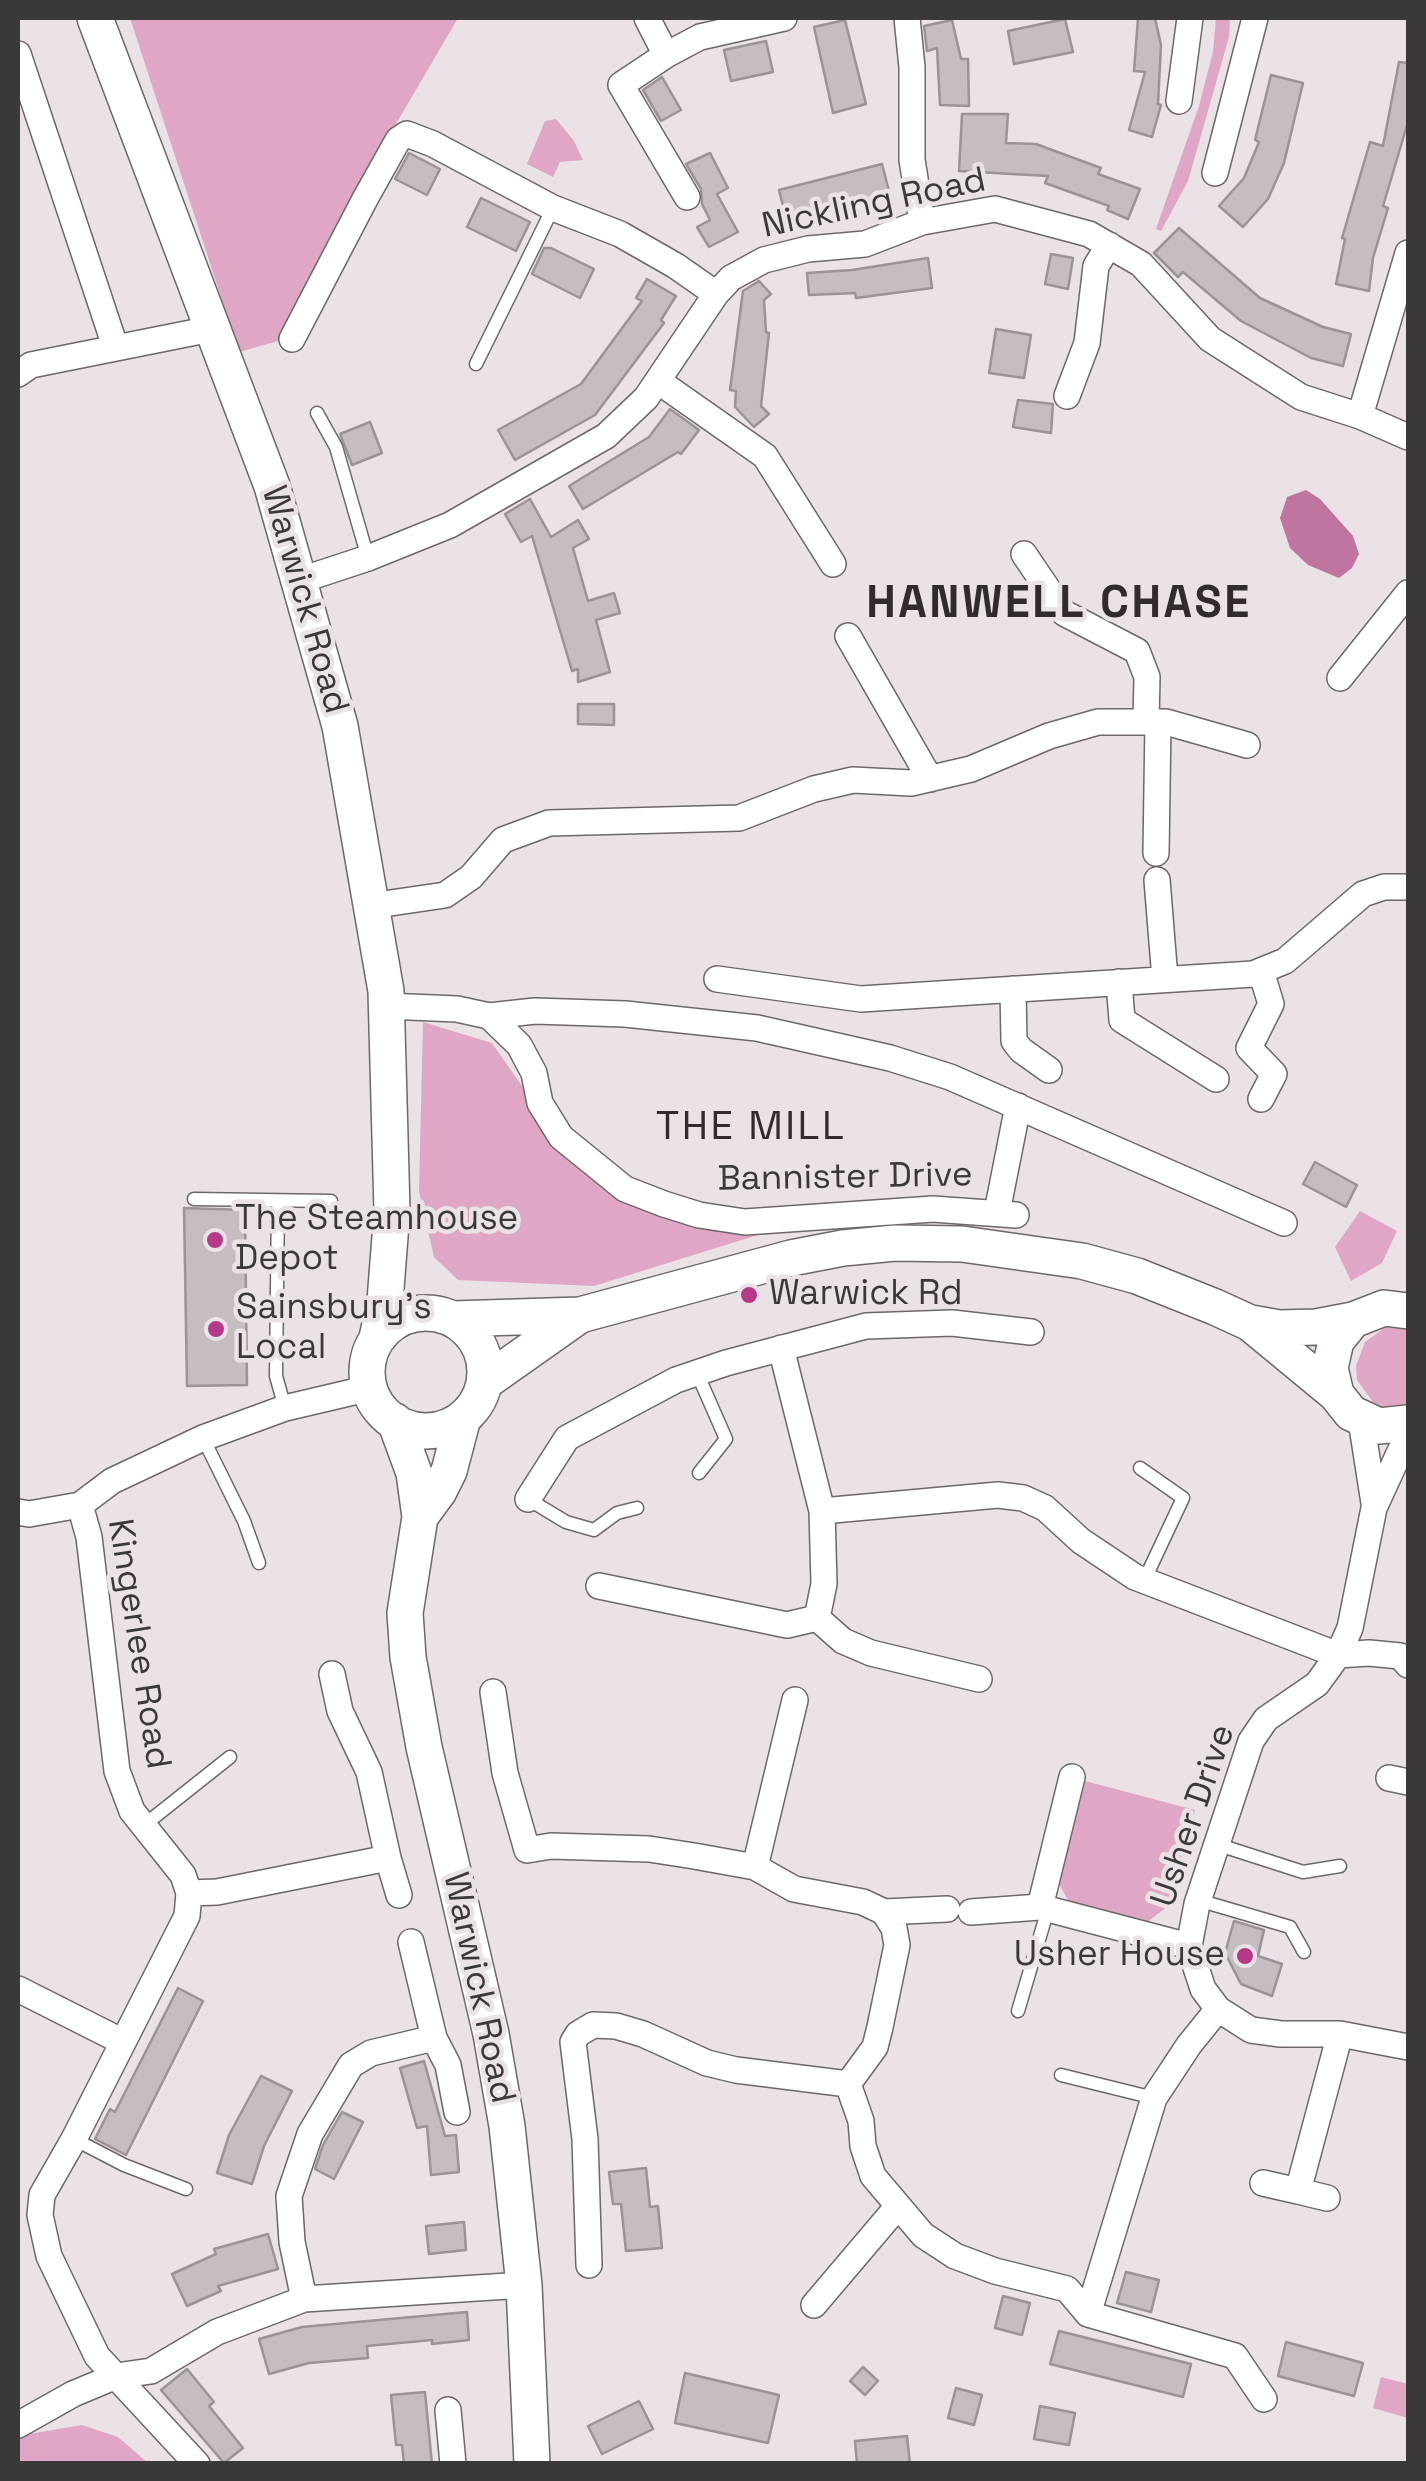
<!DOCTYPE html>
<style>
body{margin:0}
#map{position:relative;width:1426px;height:2481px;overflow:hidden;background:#eae2e6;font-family:"Space Grotesk",sans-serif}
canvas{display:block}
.frame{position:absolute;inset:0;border:20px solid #3b383a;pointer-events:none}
</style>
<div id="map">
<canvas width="1426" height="2481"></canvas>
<div class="frame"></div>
</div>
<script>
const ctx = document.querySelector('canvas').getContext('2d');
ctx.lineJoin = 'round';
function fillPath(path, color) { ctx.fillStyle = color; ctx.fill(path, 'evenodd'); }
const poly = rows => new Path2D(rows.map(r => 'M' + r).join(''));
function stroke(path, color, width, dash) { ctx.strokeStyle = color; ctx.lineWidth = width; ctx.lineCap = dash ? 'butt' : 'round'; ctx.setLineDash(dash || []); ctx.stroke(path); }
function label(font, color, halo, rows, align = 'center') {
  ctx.font = font + ' "Space Grotesk",sans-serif'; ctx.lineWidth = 9; ctx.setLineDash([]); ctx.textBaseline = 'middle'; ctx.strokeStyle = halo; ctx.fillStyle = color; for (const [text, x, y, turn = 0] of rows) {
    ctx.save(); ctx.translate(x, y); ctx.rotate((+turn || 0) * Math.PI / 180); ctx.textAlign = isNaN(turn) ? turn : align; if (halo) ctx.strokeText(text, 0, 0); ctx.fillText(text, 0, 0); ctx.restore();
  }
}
fillPath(poly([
 [130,18,458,18,389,136,278,341,239,352],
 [1216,18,1230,18,1229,37,1188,181,1161,231,1156,229,1199,106,1213,52],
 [556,119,574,141,583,160,560,162,553,177,527,164,545,121],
 [423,1022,492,1043,578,1166,764,1233,594,1286,458,1280,434,1257,419,1191],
 [1360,1211,1397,1231,1382,1263,1351,1281,1335,1247],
 [1399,1325,1408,1326,1408,1409,1385,1408,1373,1402,1357,1380,1356,1366,1365,1342,1386,1327],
 [1085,1781,1195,1810,1167,1907,1146,1923,1069,1902,1058,1882],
 [1381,2377,1408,2384,1408,2418,1373,2408],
 [82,2425,118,2437,148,2463,18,2463,18,2438,23,2435]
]), '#dfa6c5');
fillPath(poly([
 [1306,490,1320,499,1353,536,1359,554,1352,568,1339,578,1308,565,1290,548,1280,518,1287,497]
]), '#c075a0');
const building = poly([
 [1138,18,1155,18,1161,45,1158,104,1161,105,1152,137,1129,130,1145,72,1134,71,1138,18],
 [1065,19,1073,52,1014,64,1008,31,1065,19],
 [845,20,866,104,833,113,814,27,845,20],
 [952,20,961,59,968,59,969,106,940,105,937,48,927,51,924,26,952,20],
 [766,41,773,72,731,81,724,50,766,41],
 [1399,62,1408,63,1408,122,1383,206,1388,208,1373,258,1369,291,1336,284,1345,239,1342,238,1370,142,1383,146,1399,62],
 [1271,75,1303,83,1284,163,1268,199,1243,227,1219,206,1244,178,1259,142,1255,140,1271,75],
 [662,77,681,110,661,121,643,90,662,77],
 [962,114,1008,114,1006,143,1036,144,1101,168,1098,174,1140,189,1128,219,1107,210,1109,206,1045,183,1048,176,959,171,962,114],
 [409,153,440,169,427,195,395,179,409,153],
 [710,153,728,188,717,194,738,232,709,247,697,227,710,220,702,204,701,189,686,164,710,153],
 [882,164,890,195,786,218,779,190,882,164],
 [481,198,530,222,516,251,467,227,481,198],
 [1179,228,1260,298,1323,327,1351,334,1343,366,1311,358,1241,321,1183,272,1178,277,1154,253,1179,228],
 [544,248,551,248,594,269,580,298,532,274,544,248],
 [1051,254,1073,258,1068,289,1045,284,1051,254],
 [928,258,932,288,856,298,855,293,809,295,807,273,852,270,928,258],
 [647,279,676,296,661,320,664,323,595,415,515,460,498,430,581,384,642,301,636,298,647,279],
 [759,281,771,294,764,300,766,332,769,333,761,406,769,414,754,427,735,407,736,391,730,390,743,291,759,281],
 [996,329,1031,335,1024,378,989,373,996,329],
 [1018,400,1053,404,1051,433,1013,427,1018,400],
 [670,409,699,430,681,454,678,452,583,509,569,486,649,437,670,409],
 [370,422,382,453,352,465,340,434,370,422],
 [530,499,551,537,578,520,589,539,573,548,588,601,614,593,620,613,596,620,610,672,578,682,578,669,572,671,532,536,521,542,505,514,530,499],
 [578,704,614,704,614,725,578,724,578,704],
 [1315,1162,1357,1185,1346,1207,1303,1184,1315,1162],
 [184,1208,245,1210,247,1385,187,1386,184,1208],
 [1234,1921,1264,1930,1258,1956,1282,1964,1272,1996,1241,1984,1225,1953,1234,1921],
 [178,1988,203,2001,126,2155,95,2139,110,2109,115,2112,178,1988],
 [424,2061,445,2136,456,2135,459,2172,431,2175,427,2126,417,2128,400,2068,424,2061],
 [261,2076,292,2091,264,2146,252,2184,217,2173,229,2135,261,2076],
 [342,2112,363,2122,334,2179,315,2169,323,2145,342,2112],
 [646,2168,650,2207,658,2206,662,2248,626,2251,621,2204,613,2204,609,2172,646,2168],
 [464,2222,466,2250,429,2254,426,2226,464,2222],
 [268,2234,278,2269,218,2286,221,2291,187,2306,172,2274,216,2254,214,2249,268,2234],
 [1126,2272,1159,2280,1151,2312,1117,2303,1126,2272],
 [1003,2296,1030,2303,1022,2335,995,2328,1003,2296],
 [467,2312,469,2340,432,2344,432,2340,367,2346,368,2358,309,2363,269,2374,259,2339,302,2327,467,2312],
 [1059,2331,1191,2364,1183,2397,1050,2364,1059,2331],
 [1286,2342,1363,2363,1354,2396,1278,2376,1286,2342],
 [863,2367,878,2381,865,2395,850,2381,863,2367],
 [187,2369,214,2402,209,2406,243,2448,224,2463,161,2390,187,2369],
 [685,2373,779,2395,768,2443,675,2423,685,2373],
 [956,2388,982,2395,974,2425,948,2418,956,2388],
 [425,2392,432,2464,404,2464,402,2445,396,2445,391,2395,425,2392],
 [639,2401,653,2429,602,2454,588,2426,639,2401],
 [1040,2406,1075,2413,1069,2445,1034,2439,1040,2406],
 [907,2436,910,2464,857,2464,855,2441,907,2436]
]);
fillPath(building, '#c5bdc1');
stroke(building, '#9a9397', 2.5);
const lane = poly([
 [476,364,553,208],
 [317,413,336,447,368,558],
 [194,1199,331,1201],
 [278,1201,276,1376,285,1408],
 [697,1373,726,1439,699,1473],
 [203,1438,244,1521,259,1563],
 [1140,1468,1183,1498,1144,1581],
 [528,1499,566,1522,594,1530,617,1513,637,1508],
 [143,1826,230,1757],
 [1216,1844,1303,1872,1340,1866],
 [1198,1900,1290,1927,1304,1952],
 [1018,2011,1048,1909],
 [1061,2075,1154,2098],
 [74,2139,124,2165,186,2189]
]);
const street = poly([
 [647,18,666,55],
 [907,18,912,67,912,160,922,222],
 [18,54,115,346],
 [1179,101,1190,18],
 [1215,173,1255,18],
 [687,197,621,85,666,55,700,37,784,18],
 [292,339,365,199,398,140,407,134,433,144,553,208,620,234,676,266,716,294],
 [18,374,31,365,211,329],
 [658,381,765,456,833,564],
 [1067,396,1087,343,1096,266,1109,245],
 [1360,416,1408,253],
 [1024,554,1064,613,1137,651,1147,677,1146,722],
 [298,581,368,558,450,525,606,436,646,398,716,294,731,278,764,260,808,249,865,244,922,222,995,209,1089,234,1141,264,1210,339,1301,397,1360,416,1408,437],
 [848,636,930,779],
 [1340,678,1408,593],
 [1156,853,1158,722],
 [1157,880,1165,979],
 [370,906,445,895,471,877,503,840,549,823,739,818,814,789,853,780,911,783,971,769,1049,736,1098,722,1166,722,1247,745],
 [1261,971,1271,1004,1249,1048,1274,1074,1261,1099],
 [717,979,861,999,1253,974,1285,961,1363,894,1384,887,1408,887],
 [1119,982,1122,1020,1216,1079],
 [1013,989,1014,1041,1021,1050,1049,1070],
 [386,1006,457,1009,489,1016,519,1045,534,1073,540,1103,561,1137,625,1189,664,1204,699,1215,745,1222,933,1209,1016,1215],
 [489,1016,535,1011,625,1014,757,1028,890,1058,950,1077,1284,1223],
 [997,1212,1018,1106],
 [781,1348,822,1511],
 [1361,1420,1374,1503],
 [1408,1434,1374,1508,1350,1628,1338,1655,1317,1684,1266,1719,1251,1741,1197,1904,1189,1946,1203,1989,1218,2009,1251,2030,1281,2034,1340,2034,1408,2047],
 [528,1499,567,1438,676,1380,726,1363,866,1326,952,1323,1031,1332],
 [80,1505,89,1537,117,1771,132,1811,183,1875,189,1893,187,1916,74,2139,42,2195,40,2215,49,2256,97,2356,197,2464],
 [18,1512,29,1514,80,1505,112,1481,203,1438,285,1408,370,1388],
 [599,1586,787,1625,817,1618],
 [817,1618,824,1584,822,1511,998,1495,1023,1498,1045,1508,1081,1541,1135,1577,1338,1655,1369,1653,1400,1656,1408,1665],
 [817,1618,843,1641,871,1653,979,1679],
 [493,1692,505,1773,527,1850,551,1846,649,1849,694,1856,755,1867,794,1889,863,1902,884,1912,894,1928,897,1945,880,2027,875,2047,848,2084],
 [1389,1778,1408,1782],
 [388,1858,399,1895],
 [755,1867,795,1700],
 [189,1893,217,1892,388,1858,369,1772,340,1711,332,1674],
 [1040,1907,1072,1777],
 [884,1912,947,1909],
 [971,1912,1040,1907,1189,1946],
 [18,1989,123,2042],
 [434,2038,448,2065,457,2112],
 [848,2084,861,2121,863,2146,873,2176,923,2235,955,2256,995,2271,1067,2289,1088,2314,1154,2098,1189,2045,1218,2009],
 [1263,2183,1298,2191],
 [1327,2198,1298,2191,1340,2034],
 [589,2265,585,2139,573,2042,578,2034,593,2025,616,2026,643,2034,707,2063,736,2070,848,2084],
 [304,2299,292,2242,289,2196,310,2134,351,2065,371,2053,434,2038,411,1942],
 [814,2305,898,2206],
 [1088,2314,1235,2356,1264,2399],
 [448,2410,453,2464],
 [18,2425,73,2394,116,2376,151,2371,217,2332,304,2299,524,2285]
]);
const secondary = poly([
 [95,18,272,486,340,726,386,991,392,1211,385,1301,377,1338],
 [1408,1311,1384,1308,1353,1320,1336,1341,1330,1368,1336,1394,1351,1413,1379,1426,1408,1423],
 '367 1372a59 59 0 1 1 118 0a59 59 0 1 1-118 0Z',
 [453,1319,580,1315,791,1258,843,1248,895,1243,962,1244,1082,1261,1137,1276,1215,1307,1250,1323,1336,1394],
 [1251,1323,1279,1328,1316,1327,1353,1320],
 [485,1382,580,1315],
 [395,1421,414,1473,420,1517,405,1613,408,1657,424,1747,491,2034,507,2126,524,2285,532,2464],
 [420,1517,439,1491,449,1471,463,1418]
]);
stroke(lane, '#6e676a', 15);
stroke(street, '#6e676a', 28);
stroke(secondary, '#6e676a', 38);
stroke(lane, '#fff', 12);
stroke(street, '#fff', 25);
stroke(secondary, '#fff', 35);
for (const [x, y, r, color] of [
 [215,1240,10,"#b53989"],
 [749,1295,10,"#b53989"],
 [216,1329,10,"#b53989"],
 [1245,1956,10,"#b53989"]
]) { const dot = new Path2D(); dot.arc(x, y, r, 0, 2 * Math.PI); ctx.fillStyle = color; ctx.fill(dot); stroke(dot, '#eae2e6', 4); }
label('35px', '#3b383a', '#eae2e6', [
 ["Nickling Road",874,204,-12],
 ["Warwick Road",304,600,74],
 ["Bannister Drive",845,1178,-1],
 ["Kingerlee Road",138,1644,81],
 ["Usher Drive",1194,1816,-71],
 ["Warwick Road",478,1988,78]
]);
label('35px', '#3b383a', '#eae2e6', [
 ["The Steamhouse",235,1220],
 ["Depot",235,1260],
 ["Warwick Rd",769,1295],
 ["Sainsbury's",236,1309],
 ["Local",236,1349],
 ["Usher House",1225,1956,"right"]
], 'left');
ctx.letterSpacing = '2.5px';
label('40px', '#312b2e', '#eae2e6', [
 ["THE MILL",751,1128]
]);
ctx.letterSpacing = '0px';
ctx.letterSpacing = '2.5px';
label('bold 45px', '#312b2e', '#eae2e6', [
 ["HANWELL CHASE",1059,605]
]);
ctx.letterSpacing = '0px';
</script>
